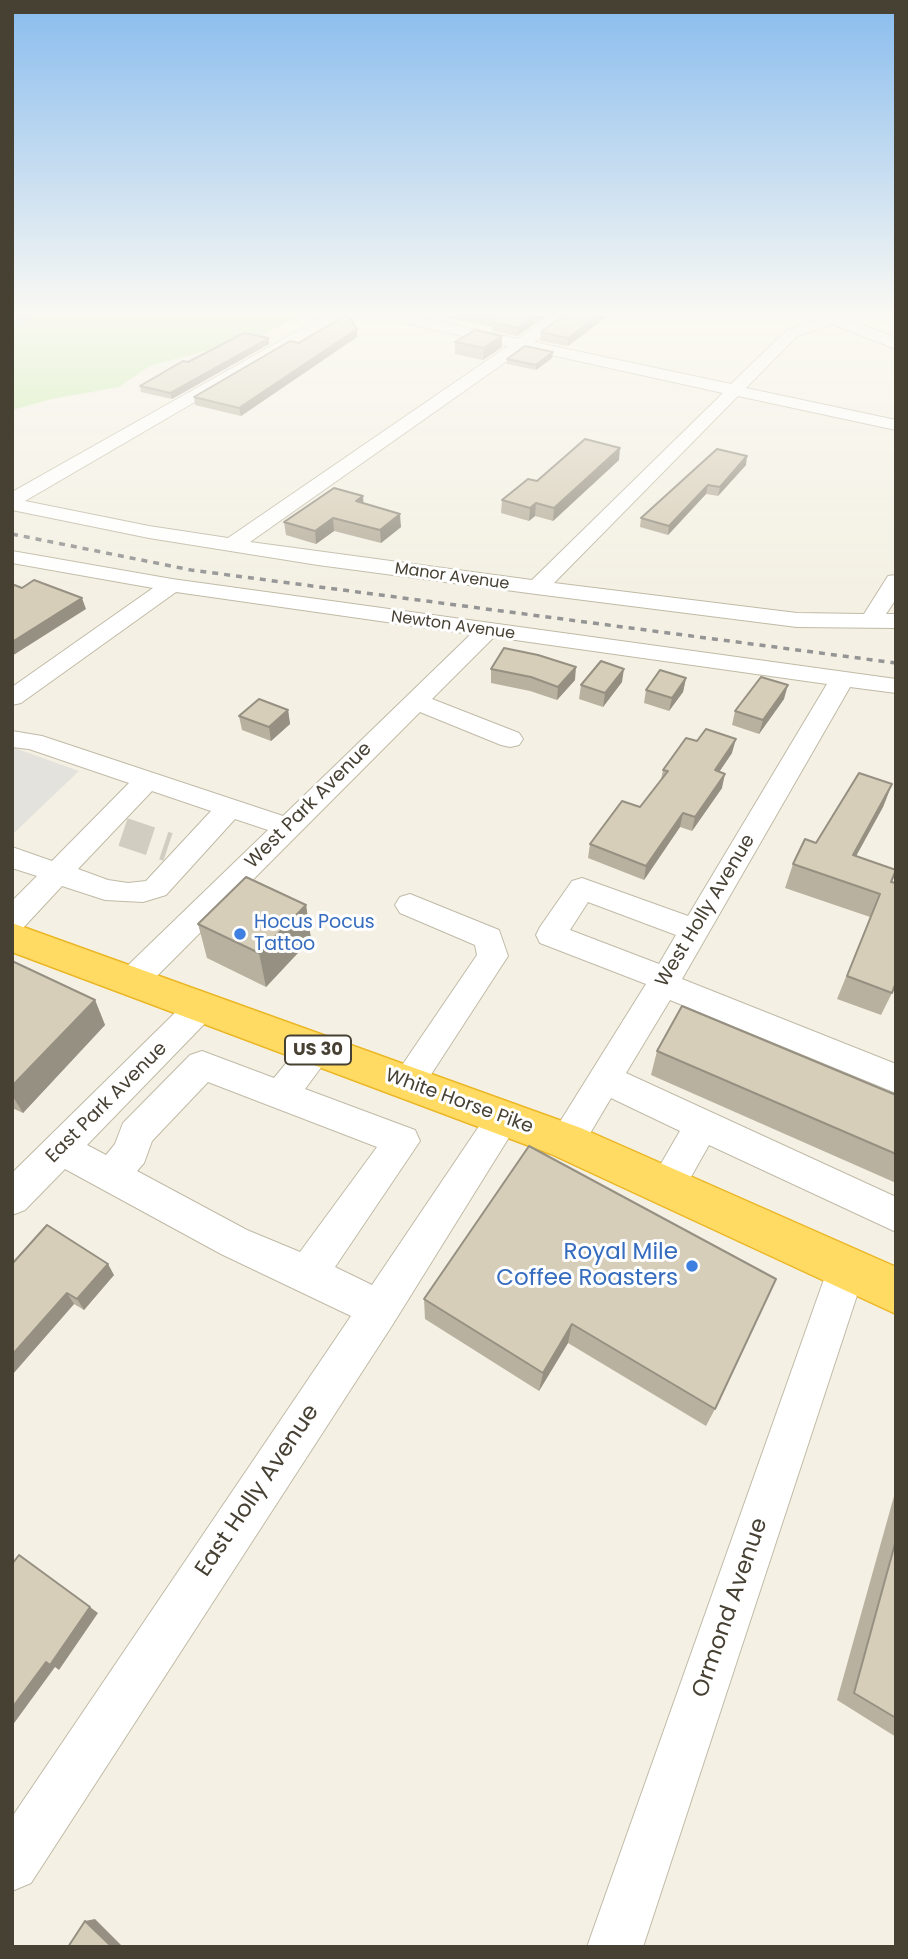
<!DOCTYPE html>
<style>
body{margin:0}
#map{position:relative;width:908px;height:1959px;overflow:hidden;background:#f4f1e4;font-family:Poppins,sans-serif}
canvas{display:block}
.frame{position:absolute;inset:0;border:14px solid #474134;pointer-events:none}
</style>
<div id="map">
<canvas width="908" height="1959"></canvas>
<div class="frame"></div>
</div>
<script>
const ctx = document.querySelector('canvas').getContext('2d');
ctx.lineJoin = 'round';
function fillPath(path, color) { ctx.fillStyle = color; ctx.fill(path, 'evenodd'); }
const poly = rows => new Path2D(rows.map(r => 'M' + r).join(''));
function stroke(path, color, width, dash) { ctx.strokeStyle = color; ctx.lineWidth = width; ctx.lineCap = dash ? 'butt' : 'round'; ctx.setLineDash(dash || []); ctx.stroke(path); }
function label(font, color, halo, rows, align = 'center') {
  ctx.font = font + ' Poppins,sans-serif'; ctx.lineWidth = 6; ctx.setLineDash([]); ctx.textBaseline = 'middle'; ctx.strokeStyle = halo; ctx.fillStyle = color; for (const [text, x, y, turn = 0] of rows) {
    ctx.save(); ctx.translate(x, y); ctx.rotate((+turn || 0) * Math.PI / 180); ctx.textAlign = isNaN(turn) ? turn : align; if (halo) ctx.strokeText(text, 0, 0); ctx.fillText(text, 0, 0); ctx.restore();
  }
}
fillPath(poly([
 [12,315,299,315,263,335,150,366,119,387,52,399,12,410]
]), '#c7eca9');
fillPath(poly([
 [12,747,79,771,12,835]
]), '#e4e2dd');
stroke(poly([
 [12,324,32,315]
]), '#9ac8f7', 4.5);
stroke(poly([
 [123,832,168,847]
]), '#d1cec1', 29, [29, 14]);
const minor = poly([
 [326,315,344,315,25,501,149,526,228,538,508,346,386,319,379,315,409,315,518,339,553,315,570,315,534,342,731,384,787,330,819,319,816,315,837,315,896,338,896,349,832,324,797,336,746,388,896,420,896,430,738,396,554,583,797,613,864,614,888,576,896,575,896,599,886,614,896,614,896,628,797,627,536,594,318,565,149,538,12,510,12,492,326,315],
 [524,349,723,393,532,580,250,542,524,349],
 [12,551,172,579,896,679,896,693,850,687,682,979,896,1064,896,1093,670,1000,626,1073,896,1197,896,1232,709,1145,679,1198,666,1202,653,1198,648,1186,680,1131,611,1098,579,1152,566,1156,553,1152,548,1141,646,984,540,943,536,935,540,927,572,881,582,878,688,916,827,684,494,637,432,699,519,733,523,739,519,745,510,747,501,745,420,712,143,990,132,993,121,990,116,981,121,972,268,830,235,819,166,895,143,902,105,900,62,886,23,928,12,931,12,901,37,876,12,868,12,847,52,861,129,783,29,749,12,747,12,731,42,736,283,816,471,634,176,592,21,703,12,705,12,687,153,588,12,563,12,551],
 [152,791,211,811,146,881,128,883,108,880,78,869,152,791],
 [588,902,676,935,659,964,570,930,588,902],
 [410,894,499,930,508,956,419,1093,407,1097,395,1093,390,1083,477,955,475,945,400,913,395,905,400,897,410,894],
 [201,994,212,998,217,1007,212,1016,87,1145,106,1155,115,1144,123,1123,190,1055,202,1051,274,1078,305,1040,317,1037,329,1040,334,1050,305,1089,415,1130,420,1141,335,1267,372,1285,492,1107,504,1103,516,1107,521,1118,393,1324,31,1883,12,1891,12,1817,351,1316,221,1254,65,1169,25,1210,12,1215,12,1173,190,998,201,994],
 [208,1082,377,1147,300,1252,247,1230,137,1171,144,1163,152,1141,208,1082],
 [847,1250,861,1255,866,1268,643,1947,587,1947,828,1268,833,1255,847,1250]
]);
const highway = poly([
 [12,923,581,1128,896,1267,896,1314,551,1154,12,952,12,923]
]);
stroke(minor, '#c0baa6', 2);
stroke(highway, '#ecb726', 3);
fillPath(minor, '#fff');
fillPath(highway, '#ffdb64');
stroke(poly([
 [12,534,191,570,896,663]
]), '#959595', 3.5, [6, 6]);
fillPath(poly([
 [437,315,548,315,517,336,492,331,492,327],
 [564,315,609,315,568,346,540,341,541,332],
 [357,329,357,337,241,416,195,405,194,397,299,343],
 [269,338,269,344,172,399,141,392,140,386,188,362],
 [455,342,502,347,483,360,455,354],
 [553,352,552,358,536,370,507,364,507,359],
 [619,460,553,521,535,516,529,521,501,513,502,500,537,481],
 [746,465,718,496,706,494,668,535,640,527,641,518],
 [363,496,363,503,401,527,381,543,334,531,316,544,286,535,284,522],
 [491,669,575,680,557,700,530,691,491,683],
 [686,678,683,692,669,711,644,703,646,690],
 [622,682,603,707,579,699,581,685],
 [784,699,759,734,732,725,735,711],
 [288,710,290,724,271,741,242,730,239,716],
 [732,753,719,772,722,788,692,831,680,827,644,880,588,858,590,844,640,807,661,780,663,770],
 [892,784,883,807,856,856,891,882,892,993,881,1015,837,999,870,917,785,888,793,864,816,843],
 [306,905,311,939,266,987,207,958,198,924],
 [12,961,95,1000,105,1025,23,1113,12,1108],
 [657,1051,896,1095,896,1183,651,1075],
 [529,1146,715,1409,706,1426,568,1343,539,1391,425,1319,424,1299],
 [12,1264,114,1275,84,1310,74,1304,12,1375],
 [896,1489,896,1737,837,1700]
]), '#b9b19f');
fillPath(poly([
 [536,315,548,315,517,336,518,328],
 [599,315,609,315,568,346,568,338],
 [357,329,357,337,241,416,239,408],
 [502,336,502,347,483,360,484,348],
 [269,338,269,344,172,399,170,393],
 [553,352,552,358,536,370,536,365],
 [620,448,619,460,553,521,554,508],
 [747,456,746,465,718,496,720,487],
 [708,485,706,494,668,535,669,526],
 [363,496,364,509,356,501],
 [536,503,535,516,529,521,530,508],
 [400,514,401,527,381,543,380,530],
 [333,518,334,531,316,544,315,531],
 [82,598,86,609,12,656,12,642],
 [576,667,575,680,557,700,558,687],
 [624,669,622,682,603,707,605,693],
 [686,678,683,692,669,711,672,698],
 [788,685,784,699,759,734,763,720],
 [288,710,290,724,271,741,269,727],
 [736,739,732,753,711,784,715,770],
 [725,774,722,788,692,831,695,817],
 [892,784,883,807,844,878,853,855],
 [683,813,680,827,644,880,646,866],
 [306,905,311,939,266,987,259,953],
 [95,1000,105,1025,23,1113,12,1095,12,1086],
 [108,1264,114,1275,84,1310,77,1299],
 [67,1293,74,1304,12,1375,12,1355],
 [572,1324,568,1343,539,1391,543,1373],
 [19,1555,98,1613,59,1670,55,1667,12,1726],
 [95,1919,123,1947,112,1947,85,1921]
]), '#969082');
const building = poly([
 [347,315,348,315,357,329,239,408,194,397,290,341,299,343,347,315],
 [475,315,536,315,518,328,492,322,496,320,475,315],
 [564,315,599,315,568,338,541,332,564,315],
 [475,330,502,336,484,348,455,342,475,330],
 [244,333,269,338,170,393,140,386,183,361,188,362,244,333],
 [525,346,553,352,536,365,507,359,525,346],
 [585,439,620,448,554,508,536,503,530,508,502,500,528,479,537,481,585,439],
 [717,449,747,456,720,487,708,485,669,526,641,518,717,449],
 [334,488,363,496,356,501,400,514,380,530,333,518,315,531,284,522,334,488],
 [34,580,82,598,12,642,12,584,22,588,34,580],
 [504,648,538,655,576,667,558,687,531,677,491,669,504,648],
 [601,661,624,669,605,693,581,685,601,661],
 [660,670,686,678,672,698,646,690,660,670],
 [761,677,788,685,763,720,735,711,761,677],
 [259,699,288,710,269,727,239,716,259,699],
 [706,729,736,739,715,770,725,774,695,817,683,813,646,866,590,844,622,801,640,807,668,771,663,770,686,738,697,741,706,729],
 [859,773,892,784,853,855,896,870,891,882,896,883,896,982,892,993,847,976,880,894,793,864,805,839,816,843,859,773],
 [246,877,306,905,259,953,198,924,246,877],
 [12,961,95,1000,12,1086,12,961],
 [682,1006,896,1095,896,1154,657,1051,682,1006],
 [529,1146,776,1279,715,1409,572,1324,543,1373,424,1299,529,1146],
 [47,1225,108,1264,77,1299,67,1293,12,1355,12,1264,47,1225],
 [896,1540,896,1718,854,1693,896,1540],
 [19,1555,90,1607,50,1665,46,1662,12,1708,12,1564,19,1555],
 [85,1921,112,1947,68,1947,85,1921]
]);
fillPath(building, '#d7ceb9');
stroke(building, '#969082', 2);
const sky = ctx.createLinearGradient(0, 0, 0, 590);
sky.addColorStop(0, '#89bcee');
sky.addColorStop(0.53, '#faf9f3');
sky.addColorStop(1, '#faf9f300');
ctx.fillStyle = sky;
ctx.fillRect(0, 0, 908, 590);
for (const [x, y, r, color] of [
 [240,934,7,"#3f7fe0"],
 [692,1266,7,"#3f7fe0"]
]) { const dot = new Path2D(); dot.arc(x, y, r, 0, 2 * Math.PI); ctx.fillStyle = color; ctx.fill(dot); stroke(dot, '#fff', 2.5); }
label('16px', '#474134', '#fff', [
 ["Manor Avenue",452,577,8],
 ["Newton Avenue",453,626,8]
]);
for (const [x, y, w] of [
 [318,1050,66]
]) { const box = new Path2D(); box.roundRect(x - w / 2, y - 14.5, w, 29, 5); ctx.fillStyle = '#fff'; ctx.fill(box); stroke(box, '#474134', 2); }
label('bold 18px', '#474134', null, [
 ["US 30",318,1050]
]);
label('19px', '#474134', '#fff', [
 ["West Park Avenue",309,806,-45],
 ["West Holly Avenue",706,911,-59],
 ["White Horse Pike",459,1102,20],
 ["East Park Avenue",107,1103,-45]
]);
label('19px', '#366cbe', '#fff', [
 ["Hocus Pocus",254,923],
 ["Tattoo",254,945]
], 'left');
label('23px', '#366cbe', '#fff', [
 ["Royal Mile",678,1253],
 ["Coffee Roasters",678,1279]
], 'right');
label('23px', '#474134', '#fff', [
 ["East Holly Avenue",258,1491,-56],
 ["Ormond Avenue",731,1608,-71]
]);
</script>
